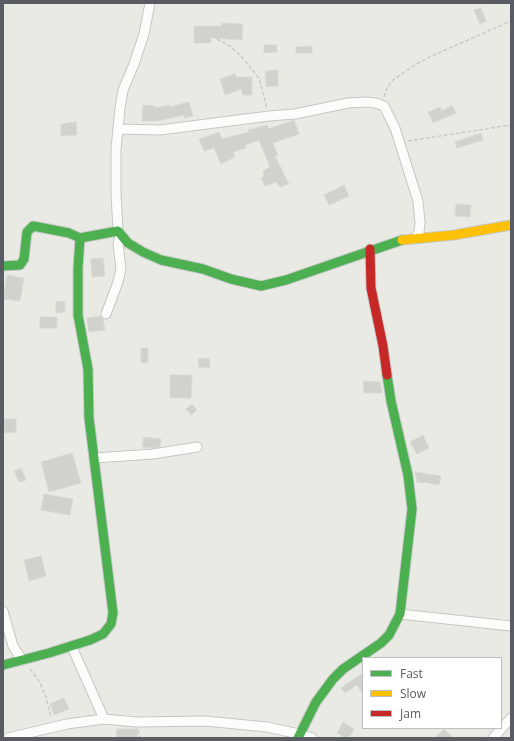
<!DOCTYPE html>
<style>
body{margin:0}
#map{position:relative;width:514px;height:741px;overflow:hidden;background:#eaeae4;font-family:"Open Sans",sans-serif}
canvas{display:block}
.frame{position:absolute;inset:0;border:4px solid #5a5c63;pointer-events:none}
.legend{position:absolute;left:362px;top:657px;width:140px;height:72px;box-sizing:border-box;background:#fff;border:1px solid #bdbec1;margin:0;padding:5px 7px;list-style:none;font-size:12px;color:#5a5c63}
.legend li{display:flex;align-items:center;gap:8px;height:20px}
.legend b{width:20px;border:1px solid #bdbec1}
</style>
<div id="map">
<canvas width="514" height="741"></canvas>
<div class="frame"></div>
<ul class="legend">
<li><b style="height:5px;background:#4caf50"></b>Fast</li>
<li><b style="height:5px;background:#ffc107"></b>Slow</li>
<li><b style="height:5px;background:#c62828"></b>Jam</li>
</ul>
</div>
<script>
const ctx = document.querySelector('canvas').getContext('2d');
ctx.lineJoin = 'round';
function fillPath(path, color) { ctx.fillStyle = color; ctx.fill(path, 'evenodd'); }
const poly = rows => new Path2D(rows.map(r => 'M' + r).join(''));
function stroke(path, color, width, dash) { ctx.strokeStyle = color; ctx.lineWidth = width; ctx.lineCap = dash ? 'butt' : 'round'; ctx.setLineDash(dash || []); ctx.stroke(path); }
const building = poly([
 [481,8,486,21,480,24,474,10,481,8],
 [222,23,243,24,242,40,211,38,211,43,194,43,194,26,221,26,222,23],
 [264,45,277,45,277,52,264,53,264,45],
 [312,46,312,53,296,53,296,47,312,46],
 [278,70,278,86,266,87,265,71,278,70],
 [235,74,236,77,252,77,252,95,242,95,242,89,225,95,220,79,235,74],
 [189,102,193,116,184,118,184,115,157,121,142,121,143,105,155,106,155,108,169,105,169,107,189,102],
 [452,105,456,113,433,123,428,112,440,107,442,111,452,105],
 [294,120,299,134,273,143,278,155,275,156,289,184,280,187,276,182,265,186,261,178,264,177,263,171,270,167,259,140,245,145,246,148,233,152,235,157,221,164,214,148,204,151,199,139,219,132,222,139,249,132,248,130,267,125,268,129,294,120],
 [76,122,77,135,61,136,61,124,76,122],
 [481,133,483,140,457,148,455,142,481,133],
 [344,185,349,196,329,205,324,195,344,185],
 [456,204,471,205,470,217,455,216,456,204],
 [103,258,105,276,92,277,91,259,103,258],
 [7,275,24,278,20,301,3,299,7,275],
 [65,301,65,312,56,313,56,302,65,301],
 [101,316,103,319,105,330,89,332,87,318,101,316],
 [40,317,57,317,57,328,40,328,40,317],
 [141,348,148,348,148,363,141,363,141,348],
 [209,358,210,367,199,368,198,359,209,358],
 [170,375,192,375,191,398,170,398,170,375],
 [363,381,380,382,382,393,364,393,363,381],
 [192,404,197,410,191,415,186,409,192,404],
 [4,419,16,419,16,432,5,433,4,419],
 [423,435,429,448,417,454,410,442,423,435],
 [144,437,161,439,160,447,150,448,142,447,144,437],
 [72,453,81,483,49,492,41,462,72,453],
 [21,468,26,480,19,482,14,471,21,468],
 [415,472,441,476,439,485,424,482,424,483,417,482,415,472],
 [44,494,73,499,70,515,41,510,44,494],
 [41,556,46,576,29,581,24,560,41,556],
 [363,673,363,695,357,685,345,693,341,688,363,673],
 [64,698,69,709,54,715,50,704,64,698],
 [343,722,354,729,349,738,345,738,337,733,343,722],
 [117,729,138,729,137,738,116,738,117,729],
 [444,729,453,738,435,738,444,729]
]);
fillPath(building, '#d1d1cd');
stroke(building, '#dadad4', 1);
const street = poly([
 [118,129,160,130,269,116,295,114,348,103,367,102,376,103,384,106,395,128,418,201,420,223,419,232,416,237],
 [118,231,116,193,116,149,120,108,123,90,134,64,144,34,150,3],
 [106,314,118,282,121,269,118,244,121,234],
 [95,458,153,454,197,447],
 [3,611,13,646,22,660],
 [400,614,511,626],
 [72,647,104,719],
 [8,738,67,724,104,719,137,722,205,721,267,727,299,734,312,738],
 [493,738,511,718]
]);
const fast = poly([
 [3,266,20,265,24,259,27,232,33,226,69,233,80,238,118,231,128,243,143,252,161,260,203,269,231,279,261,286,286,280,402,240],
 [3,665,49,653,90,640,103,634,111,624,113,613,89,418,88,369,78,315,78,268,80,238],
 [298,738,316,702,333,679,343,669,381,643,389,635,400,614,412,509,408,475,391,401,387,375]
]);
const slow = poly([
 [402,240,454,235,511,225]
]);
const jam = poly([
 [370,249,371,288,383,346,387,375]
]);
stroke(street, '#c6c6c6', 11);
stroke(fast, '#c7c8c8', 11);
stroke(slow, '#c7c8c8', 11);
stroke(jam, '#c7c8c8', 11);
stroke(poly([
 [217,39,231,47,241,56,259,78,267,108],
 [384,97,387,88,393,80,416,64,434,55,511,21],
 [408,141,511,125],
 [30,669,39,681,46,697,51,718],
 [138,730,140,738]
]), '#c7ccca', 1.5, [4, 2]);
stroke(street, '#fcfcfb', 9);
stroke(fast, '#4caf50', 9);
stroke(slow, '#ffc107', 9);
stroke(jam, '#c62828', 9);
</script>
